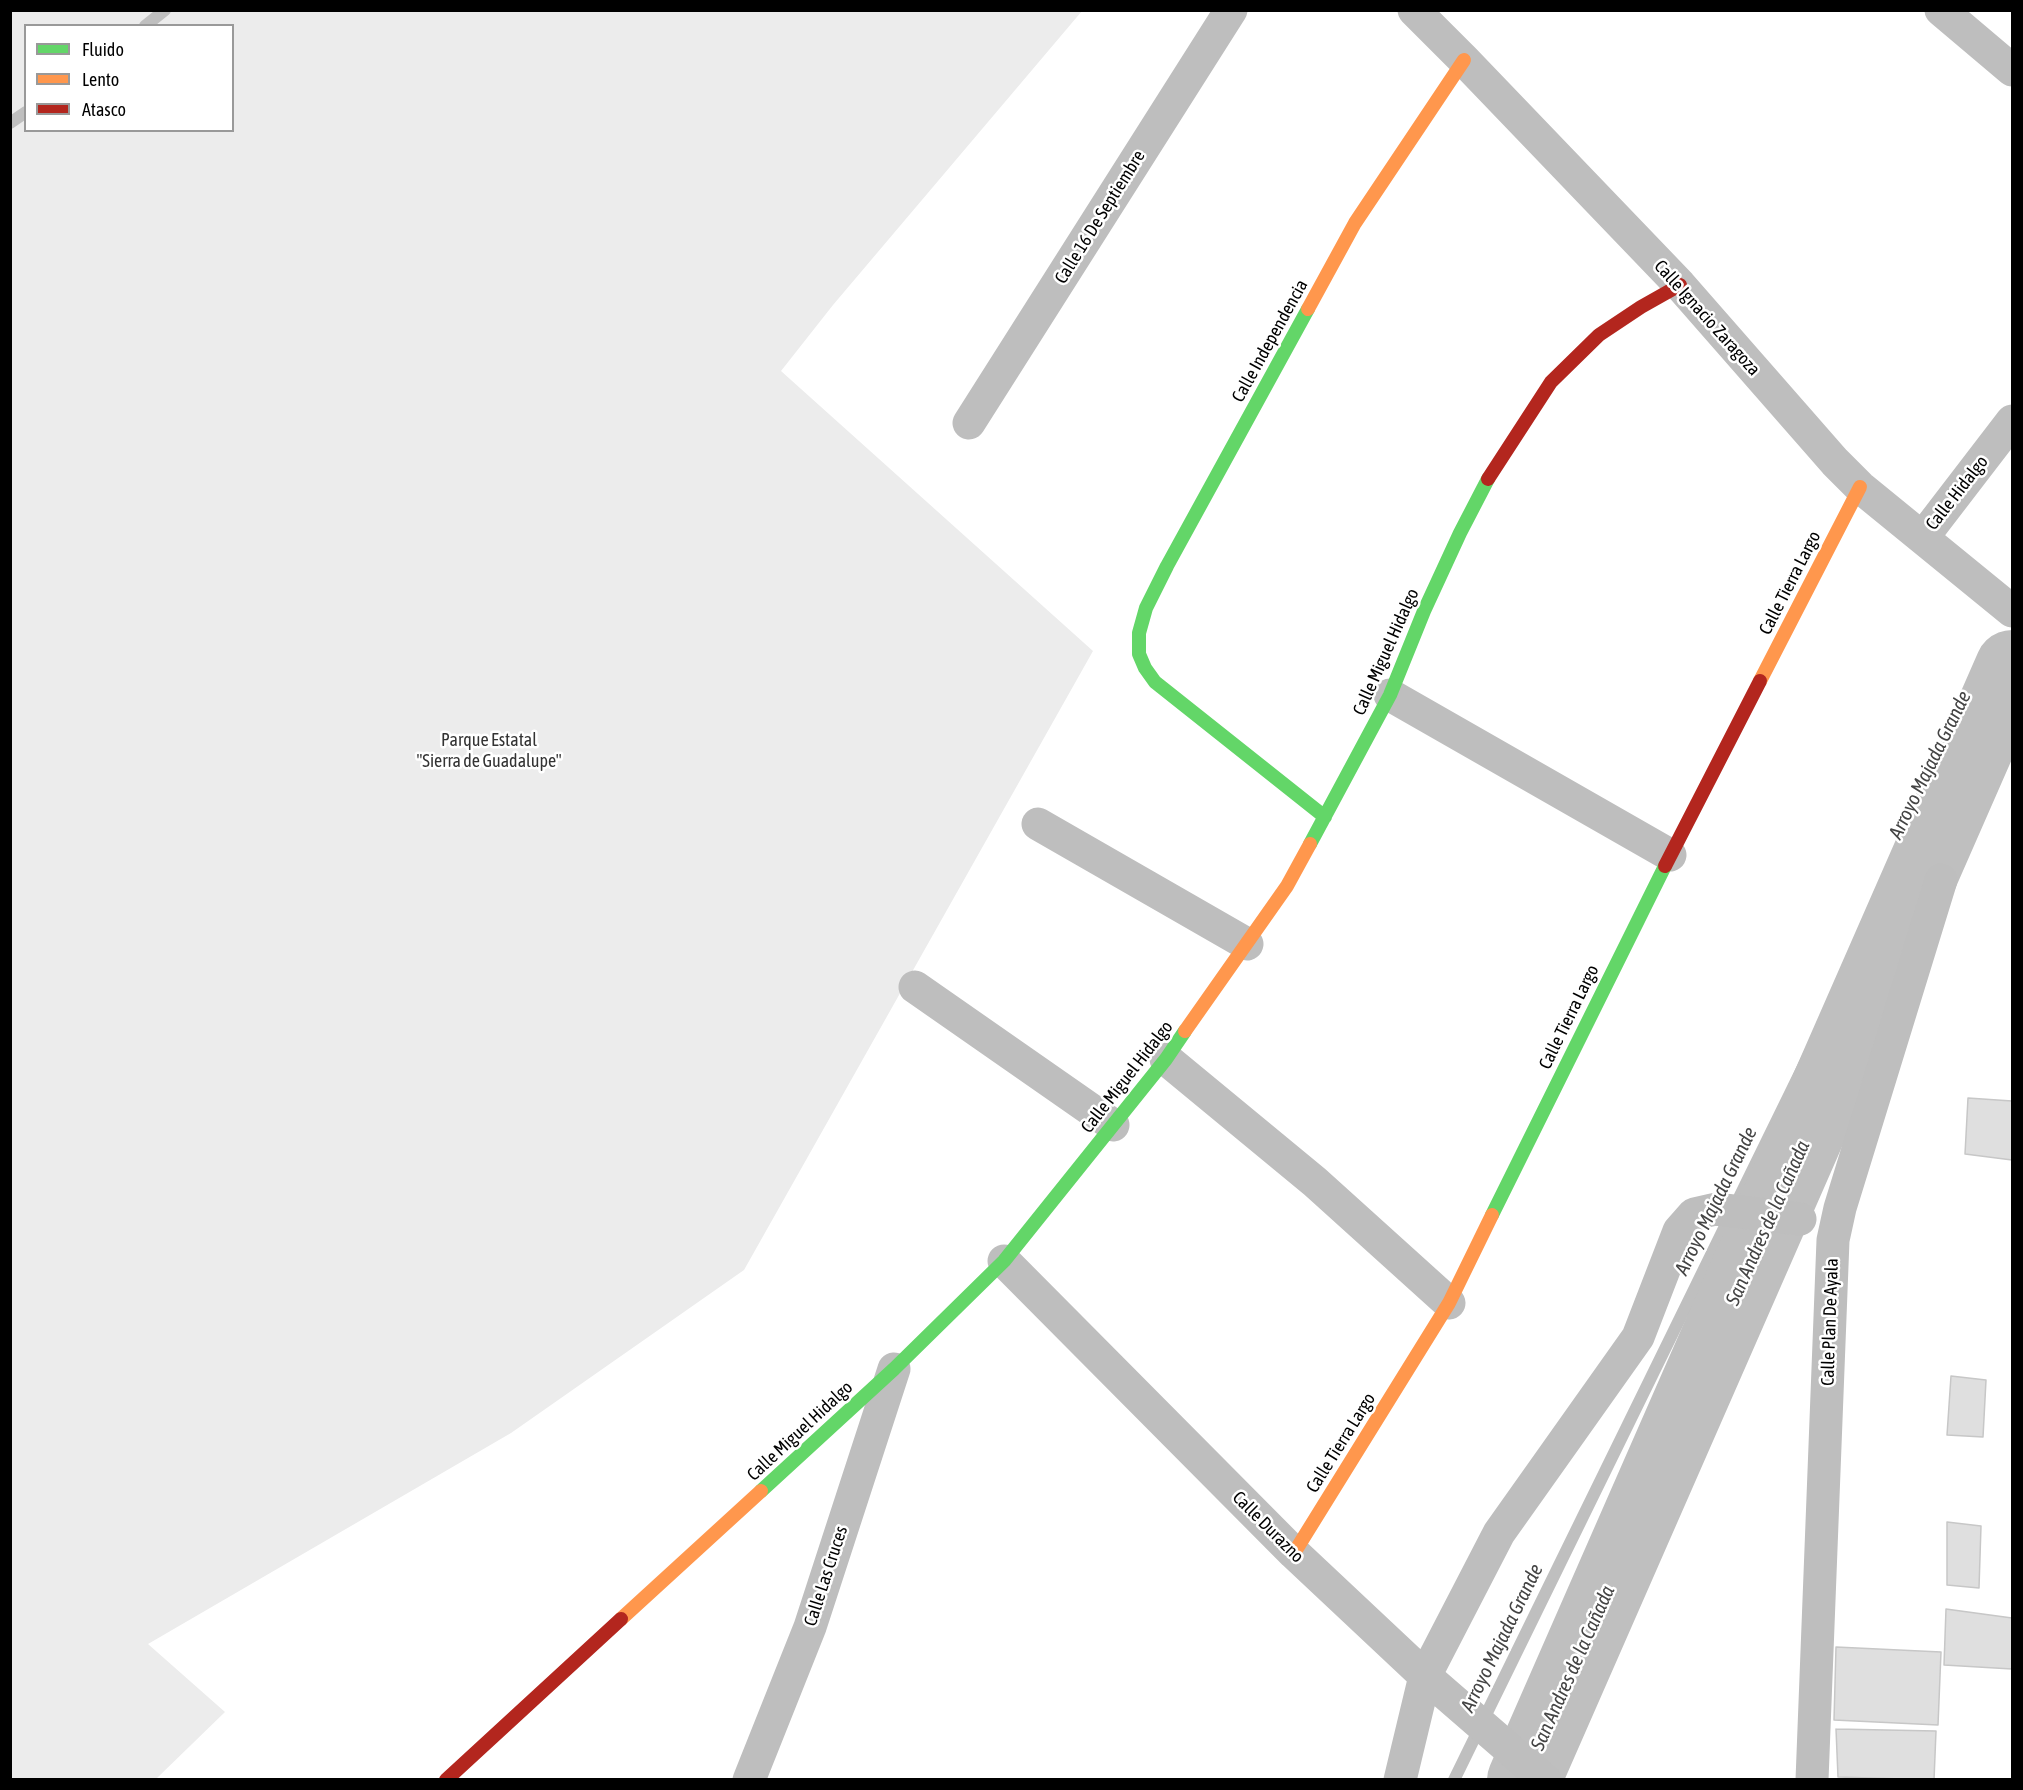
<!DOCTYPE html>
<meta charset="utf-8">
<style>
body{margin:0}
#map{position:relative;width:2023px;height:1790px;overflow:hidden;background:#fff;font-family:"Asap Condensed",sans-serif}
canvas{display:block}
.frame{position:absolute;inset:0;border:12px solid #000;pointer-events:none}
.legend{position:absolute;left:24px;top:24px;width:210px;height:108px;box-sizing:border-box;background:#fff;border:2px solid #999;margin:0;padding:8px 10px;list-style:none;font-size:18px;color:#000}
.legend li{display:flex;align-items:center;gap:12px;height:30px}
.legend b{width:30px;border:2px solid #999}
</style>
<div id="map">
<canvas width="2023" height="1790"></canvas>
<div class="frame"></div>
<ul class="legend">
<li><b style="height:8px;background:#63d668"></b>Fluido</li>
<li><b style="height:8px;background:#ff974d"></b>Lento</li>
<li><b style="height:8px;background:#b3261e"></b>Atasco</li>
</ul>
</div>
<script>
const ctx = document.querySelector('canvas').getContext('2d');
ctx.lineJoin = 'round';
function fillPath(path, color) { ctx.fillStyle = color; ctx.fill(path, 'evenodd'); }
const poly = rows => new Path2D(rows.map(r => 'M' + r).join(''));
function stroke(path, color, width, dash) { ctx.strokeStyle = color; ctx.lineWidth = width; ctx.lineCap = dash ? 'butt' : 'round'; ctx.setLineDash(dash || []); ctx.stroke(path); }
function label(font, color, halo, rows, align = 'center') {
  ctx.font = font + ' "Asap Condensed",sans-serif'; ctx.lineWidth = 5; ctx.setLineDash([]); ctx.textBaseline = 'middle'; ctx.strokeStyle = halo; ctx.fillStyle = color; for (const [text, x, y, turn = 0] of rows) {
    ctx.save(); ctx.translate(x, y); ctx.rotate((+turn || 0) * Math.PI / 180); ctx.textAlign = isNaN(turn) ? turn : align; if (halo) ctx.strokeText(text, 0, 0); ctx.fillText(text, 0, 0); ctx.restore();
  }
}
fillPath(poly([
 [11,11,1082,11,833,305,781,371,1093,651,744,1270,511,1433,148,1644,225,1712,156,1779,11,1780],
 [26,26,232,26,232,130,26,130]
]), '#ececec');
stroke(poly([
 [145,26,165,10],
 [10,123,26,112],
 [1454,1780,2012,640]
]), '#bfbfbf', 12);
stroke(poly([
 [1524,1780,2012,667]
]), '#bfbfbf', 74);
const building = poly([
 [1968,1098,2012,1101,2012,1160,1965,1154,1968,1098],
 [1951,1376,1986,1380,1983,1437,1947,1435,1951,1376],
 [1947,1522,1981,1526,1979,1588,1947,1585,1947,1522],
 [1946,1609,2012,1618,2012,1669,1944,1665,1946,1609],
 [1836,1647,1941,1652,1938,1725,1834,1720,1836,1647],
 [1836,1729,1936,1731,1934,1780,1838,1777,1836,1729]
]);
fillPath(building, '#dfdfdf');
stroke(building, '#c7c7c7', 1.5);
stroke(poly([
 [1414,10,1464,60,1680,285,1835,462,1860,487,2012,611],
 [1941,10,2012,70],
 [969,423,1231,10],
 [1923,537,2012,421],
 [1390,695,1670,855],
 [1038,824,1247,944],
 [915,987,1113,1125],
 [1166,1059,1315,1182,1449,1303],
 [1004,1261,1294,1553,1425,1676,1545,1780],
 [749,1780,810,1627,894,1369],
 [1400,1780,1425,1676,1499,1533,1638,1337,1679,1231,1694,1214,1716,1209,1800,1219],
 [1812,1780,1833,1240,1840,1208,1941,880]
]), '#bebebe', 33);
stroke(poly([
 [1308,309,1167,566,1146,608,1139,633,1139,654,1145,668,1155,682,1325,817],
 [1310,844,1390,695,1424,611,1460,533,1488,479],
 [1492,1215,1665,866],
 [761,1491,894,1369,1004,1261,1166,1059,1185,1031]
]), '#63d668', 14);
stroke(poly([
 [1308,309,1355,223,1464,60],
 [1760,681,1860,487],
 [1185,1031,1287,886,1310,844],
 [1294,1553,1449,1303,1492,1215],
 [621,1619,761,1491]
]), '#ff974d', 14);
stroke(poly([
 [1488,479,1551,382,1599,335,1641,307,1680,285],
 [1665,866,1760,681],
 [446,1780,621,1619]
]), '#b3261e', 14);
label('18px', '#000', '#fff', [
 ["Calle 16 De Septiembre",1100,217,-58],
 ["Calle Ignacio Zaragoza",1707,318,48],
 ["Calle Independencia",1270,341,-61],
 ["Calle Hidalgo",1957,493,-52],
 ["Calle Tierra Largo",1790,583,-63],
 ["Calle Miguel Hidalgo",1386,652,-66],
 ["Calle Tierra Largo",1569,1017,-64],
 ["Calle Miguel Hidalgo",1127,1077,-52],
 ["Calle Plan De Ayala",1830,1322,-88],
 ["Calle Miguel Hidalgo",800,1431,-43],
 ["Calle Tierra Largo",1341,1443,-58],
 ["Calle Durazno",1268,1527,45],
 ["Calle Las Cruces",826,1576,-72]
]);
label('18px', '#333', '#fff', [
 ["Parque Estatal",489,740],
 ["\"Sierra de Guadalupe\"",489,761]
]);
label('italic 20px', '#444', '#fff', [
 ["Arroyo Majada Grande",1930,765,-64],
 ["Arroyo Majada Grande",1716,1201,-64],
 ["San Andres de la Cañada",1768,1223,-66],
 ["Arroyo Majada Grande",1502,1638,-64],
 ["San Andres de la Cañada",1573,1668,-66]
]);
</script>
